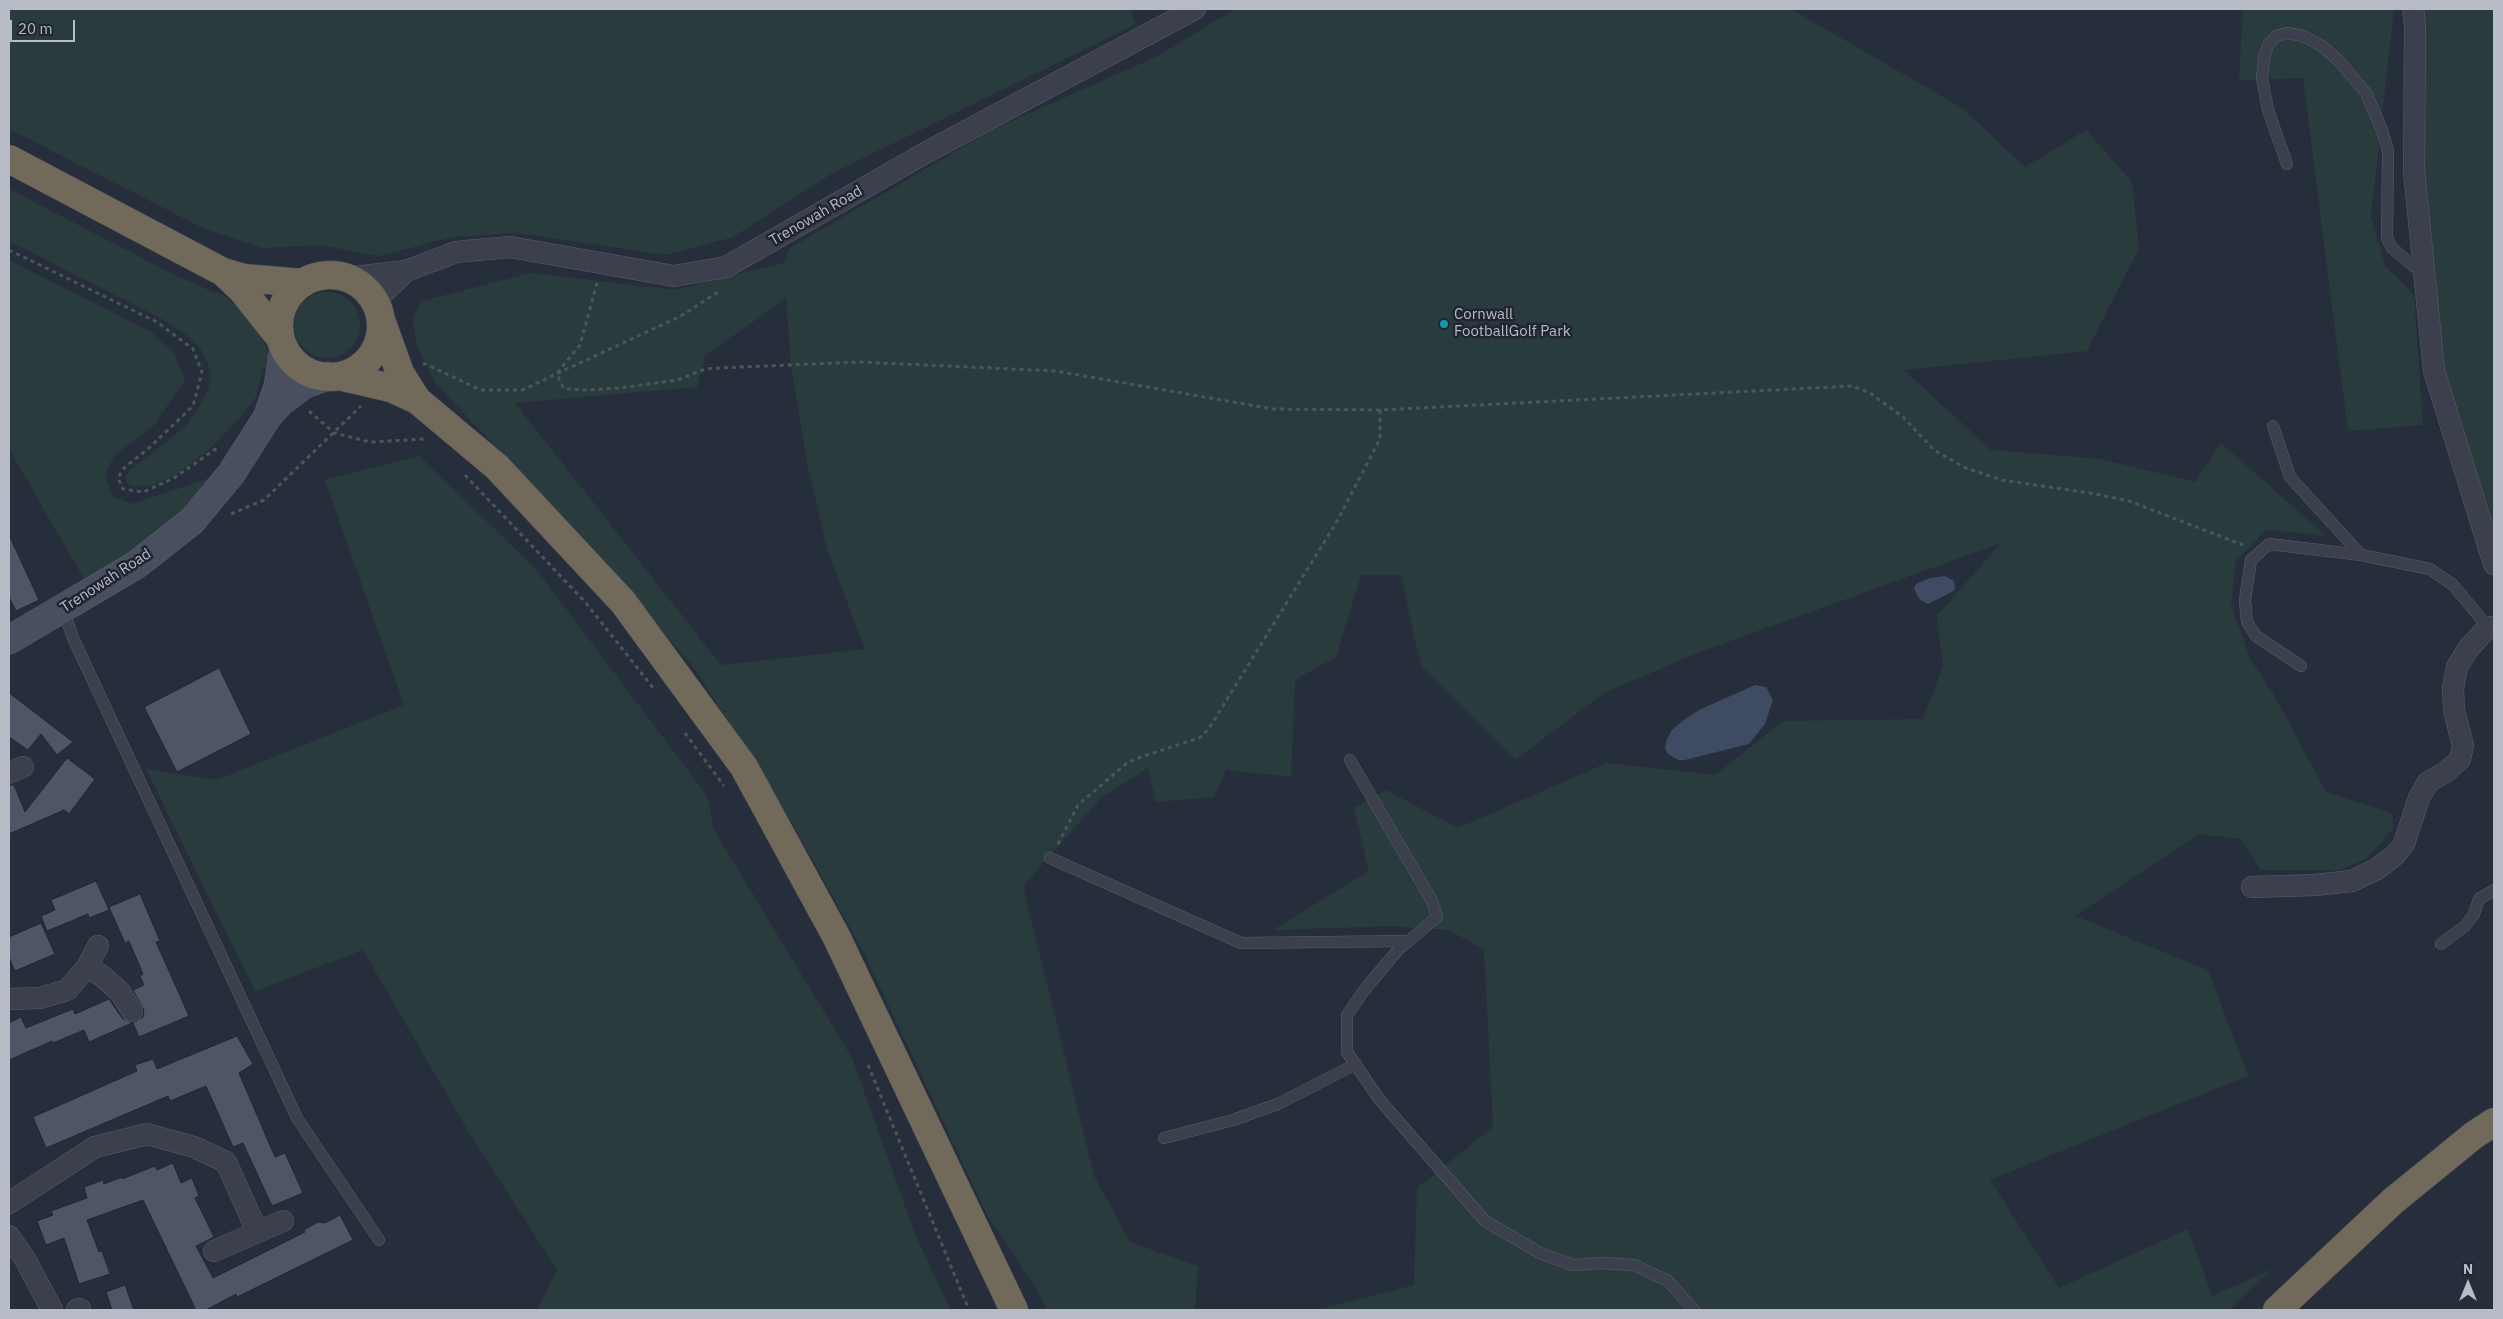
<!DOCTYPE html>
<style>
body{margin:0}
#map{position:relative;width:2503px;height:1319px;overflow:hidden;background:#272e3b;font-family:"IBM Plex Sans",sans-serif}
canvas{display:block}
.frame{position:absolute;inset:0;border:10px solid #b7bcc7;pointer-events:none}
.north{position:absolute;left:2443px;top:1259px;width:50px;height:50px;-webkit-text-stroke:4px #202531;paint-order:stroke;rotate:0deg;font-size:14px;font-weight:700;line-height:20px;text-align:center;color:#b7bcc7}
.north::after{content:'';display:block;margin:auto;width:18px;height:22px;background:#b7bcc7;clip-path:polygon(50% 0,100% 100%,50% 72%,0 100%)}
.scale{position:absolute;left:10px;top:20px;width:65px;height:22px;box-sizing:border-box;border:2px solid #b7bcc7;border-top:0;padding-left:6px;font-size:15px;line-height:18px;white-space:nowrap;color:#b7bcc7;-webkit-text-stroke:4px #202531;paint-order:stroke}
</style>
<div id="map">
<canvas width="2503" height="1319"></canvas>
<div class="frame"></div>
<div class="north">N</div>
<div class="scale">20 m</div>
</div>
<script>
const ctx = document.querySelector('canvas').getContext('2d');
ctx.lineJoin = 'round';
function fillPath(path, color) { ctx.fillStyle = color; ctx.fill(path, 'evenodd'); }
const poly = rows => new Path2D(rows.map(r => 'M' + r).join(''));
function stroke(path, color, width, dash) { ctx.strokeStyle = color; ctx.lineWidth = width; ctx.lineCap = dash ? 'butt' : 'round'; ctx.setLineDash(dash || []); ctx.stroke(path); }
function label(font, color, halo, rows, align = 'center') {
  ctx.font = font + ' "IBM Plex Sans",sans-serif'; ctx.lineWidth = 5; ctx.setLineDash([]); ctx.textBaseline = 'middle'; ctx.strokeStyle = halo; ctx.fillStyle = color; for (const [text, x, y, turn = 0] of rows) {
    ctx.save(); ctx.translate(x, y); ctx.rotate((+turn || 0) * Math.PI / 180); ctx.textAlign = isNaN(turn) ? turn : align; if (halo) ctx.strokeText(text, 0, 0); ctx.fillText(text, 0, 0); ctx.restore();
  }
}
fillPath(poly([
 [9,9,1130,9,1136,24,831,174,733,237,666,255,517,233,452,237,379,256,320,245,262,248,203,228,9,129],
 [1235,9,1791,9,1962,108,2025,167,2086,130,2132,182,2139,248,2087,351,1904,370,1991,450,2100,459,2195,482,2221,443,2325,535,2267,530,2236,560,2231,604,2250,659,2274,695,2326,792,2392,813,2393,829,2366,859,2340,870,2261,870,2241,839,2199,834,2075,916,2208,970,2248,1076,1990,1180,2059,1288,2188,1229,2212,1296,2272,1269,2229,1310,1315,1310,1414,1285,1417,1188,1493,1127,1484,950,1449,930,1391,926,1273,930,1369,871,1354,808,1386,790,1458,828,1607,763,1715,775,1783,721,1923,719,1943,666,1937,616,2001,543,1700,652,1604,693,1515,760,1421,666,1401,575,1361,575,1336,657,1295,680,1291,777,1226,770,1214,797,1156,802,1148,768,1102,797,1023,886,1094,1176,1130,1242,1198,1266,1195,1310,1047,1310,1037,1290,987,1215,865,955,790,819,695,669,622,583,435,382,417,346,412,317,422,301,531,273,674,290,784,263,790,248,994,129,1158,56],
 [786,298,791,365,808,468,828,552,865,649,721,665,515,403,697,387,705,356],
 [2243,9,2394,9,2371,216,2385,266,2414,295,2423,425,2348,431,2303,78,2239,80],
 [2410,9,2494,9,2494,564,2434,371],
 [9,189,171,273,213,292,219,292,243,311,259,329,272,362,271,368,263,368,256,397,244,413,214,445,175,475,152,485,134,486,127,483,125,478,131,469,185,427,198,409,208,390,211,375,208,363,200,348,188,336,162,319,9,241],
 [9,260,151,332,174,353,185,380,154,425,114,456,105,475,112,496,132,504,211,478,192,506,138,548,84,579,9,449],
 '294 325a33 33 0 1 1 66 0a33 33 0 1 1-66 0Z',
 [419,456,537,570,708,797,713,828,852,1058,916,1237,951,1310,537,1310,557,1270,468,1131,363,950,255,991,146,769,217,780,404,705,325,480]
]), '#2a3b3d');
fillPath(poly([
 [1945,576,1954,581,1955,589,1952,592,1928,604,1920,600,1914,589,1916,584,1930,578],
 [1755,685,1766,687,1773,700,1765,724,1749,744,1685,760,1678,760,1668,754,1665,748,1667,739,1672,730,1685,719,1701,709]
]), '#3f4b62');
const building = poly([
 [9,535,39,600,16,611,9,597,9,535],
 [219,668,251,734,177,772,144,707,219,668],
 [9,693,25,705,73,742,57,755,41,734,28,750,9,737,9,693],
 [67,758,95,779,69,814,64,810,9,834,9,785,14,785,25,812,67,758],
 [96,881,109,910,89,918,88,914,47,931,41,916,55,910,51,900,96,881],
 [140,894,160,941,156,942,189,1016,139,1037,133,1023,143,1017,144,1010,133,990,144,985,140,976,143,974,129,941,125,943,109,907,140,894],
 [41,923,55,954,15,971,9,957,9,937,41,923],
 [109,999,122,1018,132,1023,89,1042,84,1030,53,1043,52,1041,9,1060,9,1023,21,1017,26,1028,73,1009,75,1014,109,999],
 [237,1036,253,1064,239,1073,275,1157,285,1153,303,1193,272,1206,243,1143,233,1147,206,1086,170,1101,168,1096,46,1148,33,1117,137,1071,135,1065,153,1059,157,1069,237,1036],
 [173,1163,181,1183,192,1178,199,1196,195,1198,214,1237,196,1246,213,1278,305,1232,304,1230,318,1222,325,1223,340,1215,353,1240,237,1297,236,1294,206,1310,196,1310,143,1200,87,1220,99,1252,102,1251,110,1274,79,1284,64,1238,46,1245,37,1221,53,1215,51,1211,87,1198,84,1187,103,1180,104,1184,122,1177,122,1179,155,1166,157,1170,173,1163],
 [125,1285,134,1310,112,1310,106,1292,125,1285]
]);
fillPath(building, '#4e5665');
stroke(building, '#222733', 1);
const lane = poly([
 [2287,164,2268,110,2262,78,2264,58,2268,45,2276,36,2287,33,2303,36,2322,46,2339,61,2366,93,2382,130,2388,151,2387,238,2392,248,2424,275],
 [2273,426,2290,477,2361,555],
 [63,609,73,638,297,1118,379,1240],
 [2301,666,2256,636,2247,622,2245,600,2251,560,2269,544,2361,555,2430,569,2453,585,2488,627],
 [1350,760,1432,901,1437,917,1398,950,1365,989,1347,1015,1347,1052,1379,1099,1485,1221,1542,1254,1573,1265,1602,1263,1634,1265,1668,1281,1694,1310],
 [1050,858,1241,943,1408,941],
 [2441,944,2465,926,2474,914,2479,899,2494,890],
 [1164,1138,1233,1120,1278,1104,1356,1064]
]);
const street = poly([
 [2413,9,2415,25,2414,171,2434,371,2494,564],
 [346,278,406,271,456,252,510,247,674,276,726,267,927,152,1195,9],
 [377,308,382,294,406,271],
 [9,773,23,767],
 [2252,887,2315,885,2352,881,2377,869,2395,855,2404,844,2419,798,2428,782,2446,772,2460,759,2463,746,2454,710,2453,688,2457,667,2468,649,2488,627,2494,627],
 [87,967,102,976,120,992,132,1011],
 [9,999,40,998,67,990,87,967,98,946],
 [9,1203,95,1147,147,1134,194,1147,226,1162,257,1231],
 [9,1236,25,1259,52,1310],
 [214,1251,283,1221],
 [77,1310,80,1309]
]);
const secondary = poly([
 [268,415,278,387,284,347],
 [9,640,136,565,192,521,231,474,268,416,281,402,305,384,328,376]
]);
const highway = poly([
 [9,159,223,272,244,278,303,283],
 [223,272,242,290,281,339],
 '279 326a51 51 0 1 1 102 0a51 51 0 1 1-102 0Z',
 [381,320,400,373,417,400],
 [339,376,391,388,417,400,497,467,623,602,744,767,836,936,1014,1310],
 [2277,1310,2393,1201,2474,1135,2494,1122]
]);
stroke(lane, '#595e6a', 12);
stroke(street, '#595e6a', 22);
stroke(secondary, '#595e6a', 29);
stroke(highway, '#464b57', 29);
stroke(poly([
 [9,250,157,322,193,349,202,372,193,406,149,448,124,468,118,478,123,489,143,492,174,478,217,448],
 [597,283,580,345,558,372,559,379,564,389,586,390,619,388,678,380,705,369,719,368,859,362,1056,371,1273,409,1380,410,1852,386,1870,393,1903,417,1934,450,1966,468,2002,480,2096,494,2129,501,2243,545],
 [423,363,481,390,522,390,681,316,721,290],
 [309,411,334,433,370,442,425,439],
 [465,475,586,603,654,689],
 [231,514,264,500,361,406],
 [685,733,724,786],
 [1058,844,1078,805,1127,763,1141,757,1199,738,1208,730,1336,523,1380,439,1380,410],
 [868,1065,969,1310]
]), '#49575b', 3, [4, 4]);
stroke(lane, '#3b404c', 11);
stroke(street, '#3b404c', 21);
stroke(secondary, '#494f5e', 28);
stroke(highway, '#716959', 28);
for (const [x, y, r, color] of [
 [1444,324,5,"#0f9aa8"]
]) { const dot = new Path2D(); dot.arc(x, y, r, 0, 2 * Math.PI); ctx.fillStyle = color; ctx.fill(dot); stroke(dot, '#202531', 2); }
label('15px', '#b7bcc7', '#202531', [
 ["Trenowah Road",816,216,-30],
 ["Trenowah Road",106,581,-33]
]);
label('15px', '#b7bcc7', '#202531', [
 ["Cornwall",1454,315],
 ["FootballGolf Park",1454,332]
], 'left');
</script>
